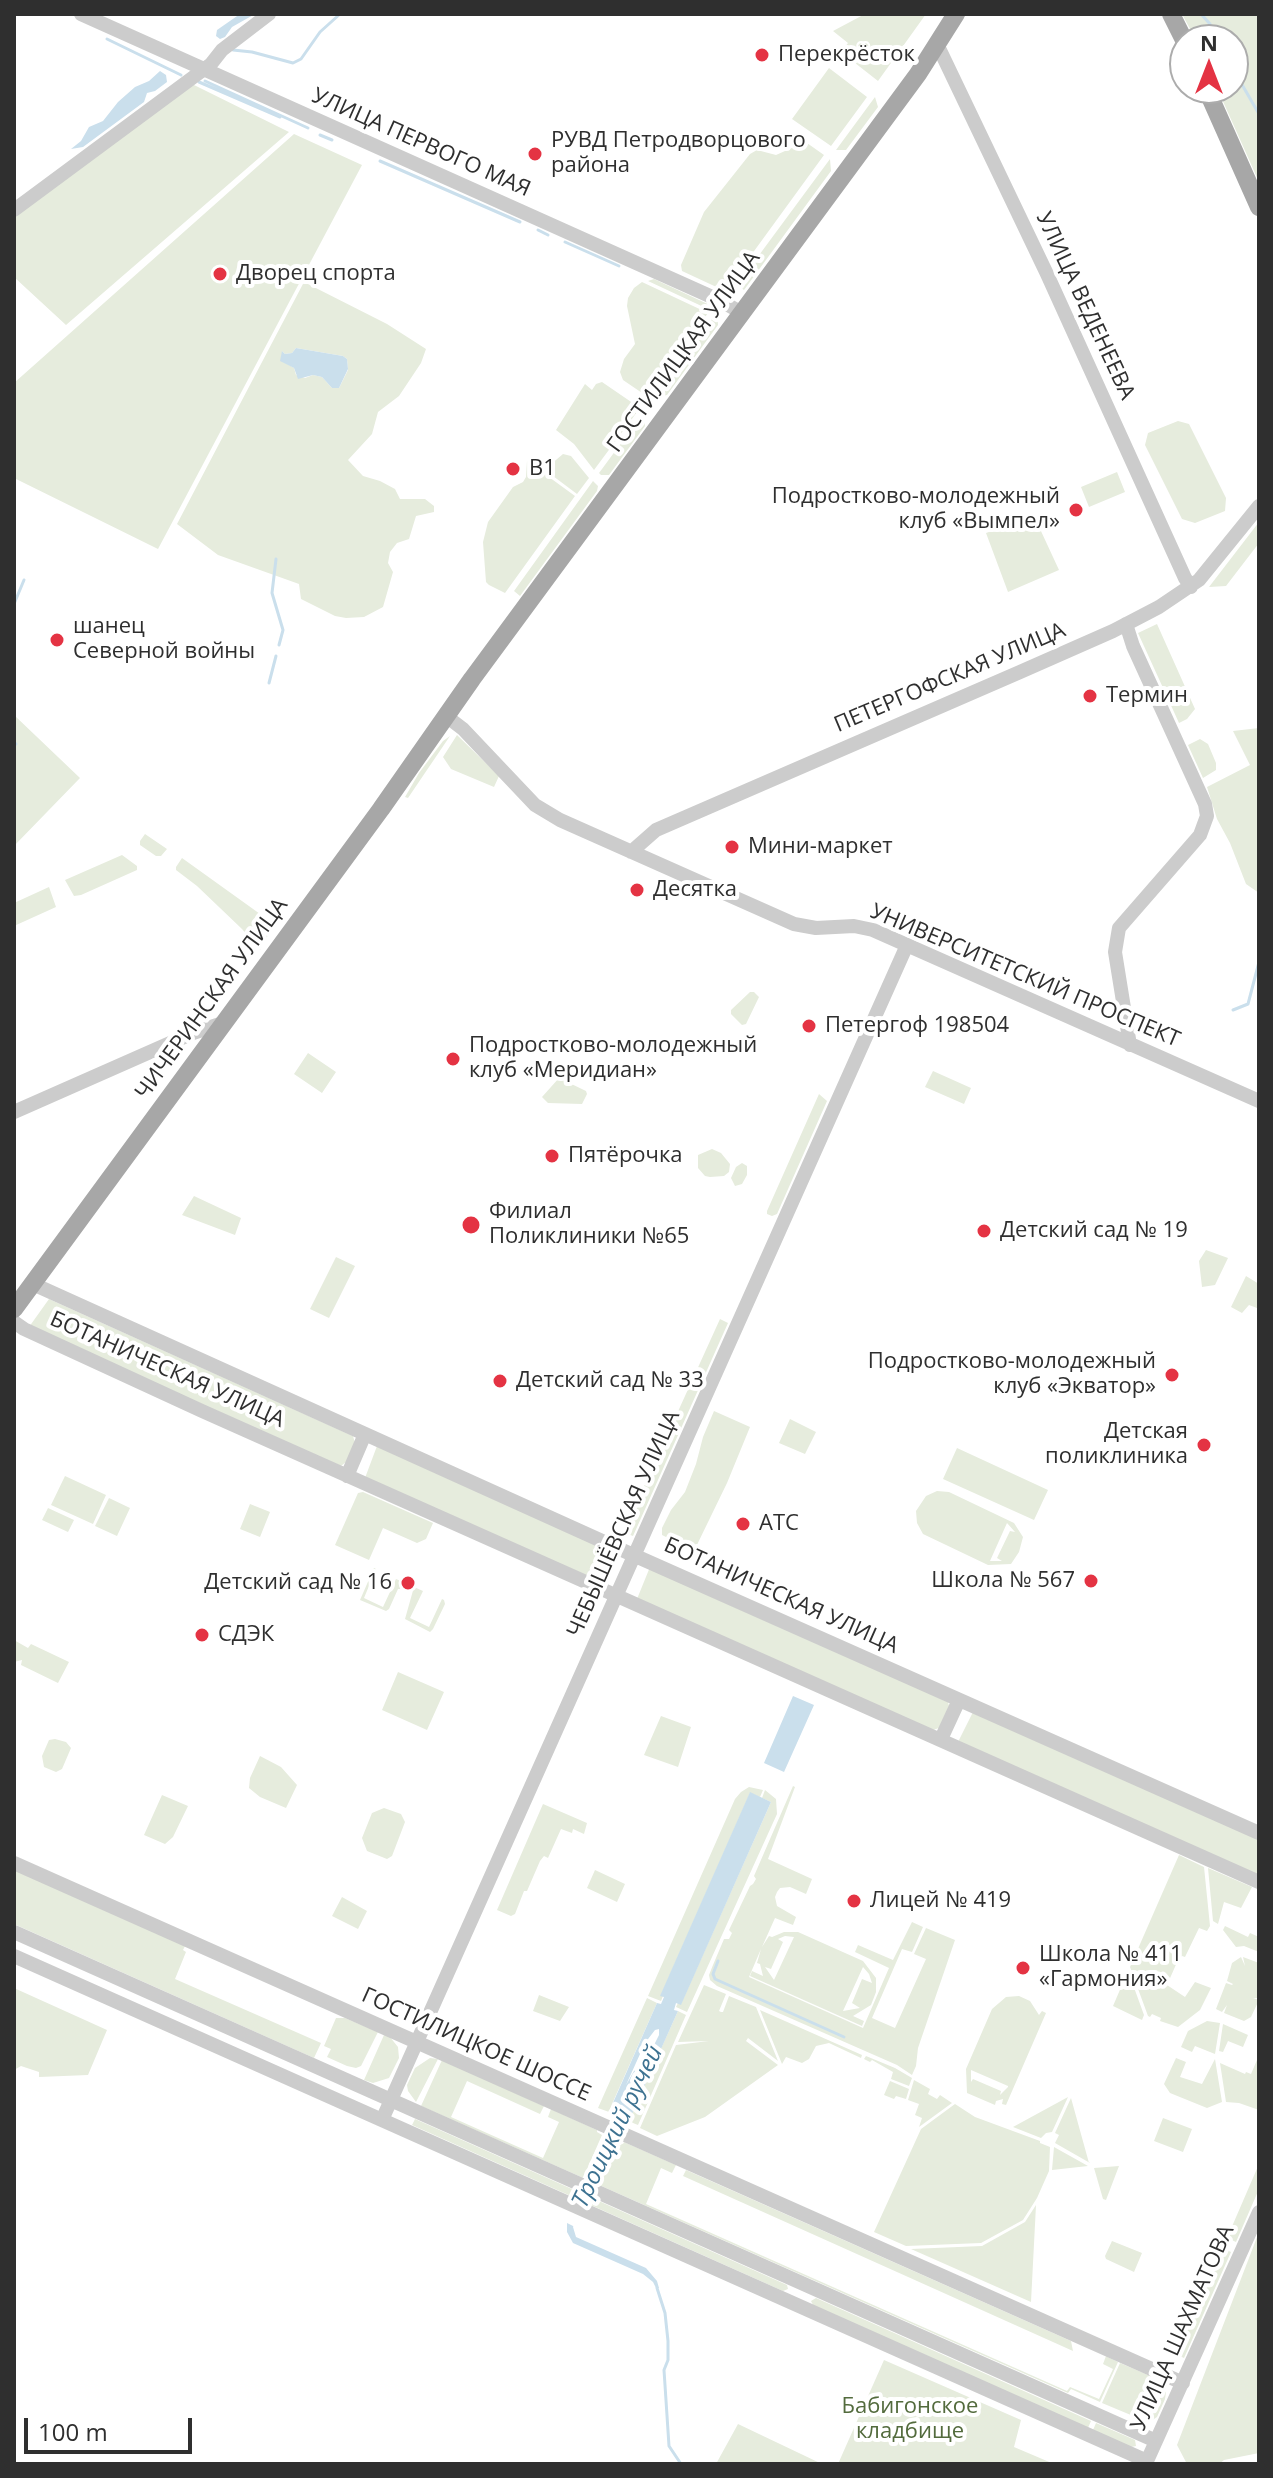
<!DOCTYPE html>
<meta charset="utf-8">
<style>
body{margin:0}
#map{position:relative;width:1273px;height:2478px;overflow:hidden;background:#fff;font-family:"Open Sans",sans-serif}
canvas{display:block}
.frame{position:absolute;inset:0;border:16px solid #2f2f2f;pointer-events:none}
.north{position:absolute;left:1169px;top:24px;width:80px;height:80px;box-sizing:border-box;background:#fff;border:2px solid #acacac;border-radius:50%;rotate:0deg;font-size:22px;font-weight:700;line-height:32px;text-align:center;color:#2f2f2f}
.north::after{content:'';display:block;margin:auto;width:28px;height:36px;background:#e43343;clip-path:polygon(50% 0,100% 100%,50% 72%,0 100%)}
.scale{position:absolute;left:24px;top:2418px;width:168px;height:36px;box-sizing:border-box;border:4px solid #2f2f2f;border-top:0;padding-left:10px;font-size:24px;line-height:28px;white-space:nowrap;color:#2f2f2f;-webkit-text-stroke:6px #fff;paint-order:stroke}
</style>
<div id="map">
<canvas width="1273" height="2478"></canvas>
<div class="frame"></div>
<div class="north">N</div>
<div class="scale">100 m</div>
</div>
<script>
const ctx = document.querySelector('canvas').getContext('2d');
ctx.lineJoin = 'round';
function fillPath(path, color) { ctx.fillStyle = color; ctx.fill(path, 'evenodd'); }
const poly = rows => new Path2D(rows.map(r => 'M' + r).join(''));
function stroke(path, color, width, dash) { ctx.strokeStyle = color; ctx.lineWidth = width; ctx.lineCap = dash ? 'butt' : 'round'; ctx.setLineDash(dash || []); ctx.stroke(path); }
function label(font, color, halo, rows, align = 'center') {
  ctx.font = font + ' "Open Sans",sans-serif'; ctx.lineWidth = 8; ctx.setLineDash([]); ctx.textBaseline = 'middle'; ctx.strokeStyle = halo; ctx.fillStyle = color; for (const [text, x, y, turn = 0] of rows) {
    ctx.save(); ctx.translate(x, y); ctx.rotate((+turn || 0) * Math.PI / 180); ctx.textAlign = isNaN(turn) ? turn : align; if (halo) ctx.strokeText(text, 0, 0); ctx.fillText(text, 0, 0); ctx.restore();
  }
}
fillPath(poly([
 [865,14,926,14,878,81,841,52,848,43,833,31],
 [1182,14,1259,14,1259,182,1217,88,1233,88,1233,40,1196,40],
 [829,68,867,97,831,146,792,119],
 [192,84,289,132,66,325,14,277,14,216],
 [875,97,878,107,846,150,836,150],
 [294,134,362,165,158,549,14,478,14,383],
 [803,143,807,143,824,155,725,291,682,271,681,265,704,212,750,154,757,150,776,155],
 [830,159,831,171,744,290,737,285],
 [654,279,712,306,710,310,648,281],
 [304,282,387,324,426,349,421,363,399,396,378,412,372,434,348,460,363,476,380,481,395,489,400,499,425,499,434,506,434,512,416,516,409,539,397,543,390,552,388,563,393,572,383,607,364,617,346,618,335,616,301,599,299,584,218,555,177,524],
 [296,348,343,356,347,359,348,370,339,388,332,388,322,377,313,375,305,378,296,375,294,368,286,363,282,351,285,354,292,353],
 [642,282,708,313,648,397,623,380,620,372,624,359,635,344,627,306,628,298,634,288],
 [717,312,718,325,667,395,654,398],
 [602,382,640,408,594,470,574,444,556,430,585,384,592,390,596,384],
 [643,413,645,426,609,475,601,475,599,473,602,469],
 [1178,421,1189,424,1226,498,1225,511,1195,523,1182,519,1145,445,1148,433],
 [563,454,571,456,589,478,577,494,537,464,550,465],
 [527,461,575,496,505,593,489,585,486,582,483,542,488,522,513,487,523,482,526,477],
 [1117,472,1125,492,1089,507,1081,487],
 [593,481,598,486,597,491,520,596,514,591],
 [1034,516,1059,570,1008,592,986,533],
 [1259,522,1259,543,1226,586,1209,587],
 [1157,624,1195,709,1187,719,1179,723,1138,633],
 [14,715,80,778,14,846],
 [1259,728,1259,893,1246,884,1230,843,1217,819,1207,787,1250,765,1233,731],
 [457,735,499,776,494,787,451,769,443,757],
 [450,736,408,798,405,797,419,773,443,741],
 [1200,739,1208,744,1216,763,1216,770,1203,778,1188,745],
 [145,834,167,849,161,856,156,856,140,845,140,841],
 [122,855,137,866,137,870,81,895,74,896,65,880],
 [182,858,274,924,260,950,242,929,197,886,176,870,176,867],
 [49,887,56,907,14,926,14,903],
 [750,992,754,992,759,997,746,1024,742,1025,731,1014,731,1010],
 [308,1053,336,1072,322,1093,294,1074],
 [933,1071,971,1088,964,1104,925,1087],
 [559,1078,586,1091,587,1094,582,1104,548,1103,542,1097],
 [819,1094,827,1101,777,1214,772,1216,767,1214,767,1211],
 [712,1149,721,1153,730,1164,729,1172,724,1176,710,1177,705,1176,698,1168,698,1155],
 [742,1163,747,1166,747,1175,742,1184,735,1186,731,1178,736,1167],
 [194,1196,241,1218,235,1235,182,1215],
 [1206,1250,1228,1258,1215,1285,1202,1287,1199,1261],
 [336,1257,355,1266,329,1318,310,1309],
 [1246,1276,1259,1284,1259,1306,1257,1308,1249,1305,1242,1313,1231,1307],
 [49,1299,353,1436,355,1443,346,1462,341,1466,29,1327],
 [720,1319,728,1323,633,1536,625,1533,625,1528],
 [714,1411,750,1427,727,1483,694,1551,662,1535,662,1528,671,1510,685,1492,696,1464,703,1437],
 [790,1419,816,1432,805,1454,779,1443],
 [377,1446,609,1549,595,1580,365,1478],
 [957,1448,1048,1490,1034,1520,943,1479],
 [65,1476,106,1495,93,1524,51,1505],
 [937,1491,949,1492,1014,1523,1023,1537,1019,1552,1011,1564,988,1565,923,1534,917,1523,916,1511,926,1496],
 [1007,1523,1015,1532,1010,1531,997,1558,1002,1561,990,1561],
 [363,1492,433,1523,426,1539,417,1543,383,1528,369,1560,335,1545,358,1493],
 [109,1498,130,1508,117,1536,95,1526],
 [250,1504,270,1512,260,1537,240,1529],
 [48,1508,74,1520,68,1532,42,1520],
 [650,1567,948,1702,949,1706,939,1728,933,1730,637,1599],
 [374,1568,376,1569,364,1598,383,1607,396,1579,403,1582,400,1589,398,1589,389,1609,386,1611,360,1600],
 [414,1587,423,1591,410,1618,429,1627,442,1599,444,1600,445,1604,433,1629,430,1632,405,1619],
 [14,1640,28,1648,31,1644,69,1662,58,1683,21,1665,22,1660,14,1662],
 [398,1672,444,1692,427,1730,382,1710],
 [973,1712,1259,1839,1259,1876,958,1742],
 [661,1716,691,1727,678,1767,644,1755],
 [55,1739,66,1742,71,1748,62,1769,56,1772,44,1767,42,1756,49,1740],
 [260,1756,281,1767,297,1785,286,1808,260,1797,249,1788,250,1778],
 [793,1786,795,1787,768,1859,812,1879,806,1894,790,1887,780,1888,777,1892,775,1897,777,1906,796,1917,793,1925,775,1918,762,1947,769,1936,772,1937,784,1932,798,1932,863,1961,876,1978,876,1992,871,2005,853,2016,864,2021,862,2026,750,1976,752,1971,763,1976,760,1964,757,1963,761,1949,749,1977,863,2028,889,1968,855,1952,858,1945,893,1960,912,1922,923,1927,912,1952,902,1949,872,2018,895,2028,926,1959,914,1954,926,1928,955,1940,918,2048,916,2066,912,2075,897,2065,717,1986,710,1980,709,1975,713,1965,724,1939,729,1939,732,1933,729,1930,750,1886,753,1884,756,1879,754,1876],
 [785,1936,794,1937,774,1980,765,1967,771,1969,783,1942,778,1939],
 [863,1967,869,1974,872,1983,862,1979,852,2003,860,2008,843,2011],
 [749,1787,763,1790,760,1797,750,1793,661,1995,663,1996,661,2001,648,1996,735,1799,741,1792],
 [765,1790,776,1799,777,1814,687,2012,676,2007,678,2003,681,2004,771,1802,762,1798],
 [162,1795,188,1806,173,1837,165,1844,144,1835],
 [543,1804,587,1823,584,1834,573,1829,572,1833,561,1829,548,1858,544,1856,540,1861,527,1891,524,1891,515,1914,511,1916,497,1910],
 [384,1808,401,1814,405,1822,392,1856,387,1859,367,1851,362,1838,372,1813],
 [1179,1855,1204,1867,1210,1926,1207,1931,1199,1928,1185,1957,1182,1956,1178,1960,1167,1985,1185,1997,1195,1982,1211,1988,1200,2010,1178,2027,1160,2021,1161,2018,1152,2014,1150,2017,1148,2016,1130,1967],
 [1208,1868,1252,1887,1241,1908,1224,1902,1218,1924,1213,1921],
 [14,1869,185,1946,183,1950,186,1952,175,1979,321,2043,314,2058,14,1924],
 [595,1870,625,1884,617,1902,587,1888],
 [342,1897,367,1911,358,1929,332,1916],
 [1225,1926,1248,1937,1250,1933,1259,1937,1259,1952,1244,1946,1236,1947,1223,1930],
 [1241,1957,1245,1966,1243,1957,1259,1963,1259,1998,1253,1998,1259,2000,1251,2017,1244,2021,1224,2013,1227,2005,1222,2012,1216,2009,1226,1983,1232,1985,1233,1984,1227,1981,1232,1963],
 [1128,1971,1144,2015,1142,2020,1113,2006],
 [704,1985,726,1994,719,2011,721,2012,723,2012,729,1996,756,2007,778,2061,748,2038,746,2041,778,2065,705,2117,657,2136,640,2128,676,2045,709,2041,678,2042],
 [14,1988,107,2030,88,2075,39,2077,39,2072,21,2066,14,2070],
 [539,1995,569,2007,560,2021,533,2011],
 [1019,1996,1030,2001,1039,2015,1042,2011,1046,2013,1006,2105,1002,2104,1003,2099,996,2101,995,2105,967,2093,966,2069,992,2009,1006,1997],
 [971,2070,1008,2086,1008,2087,1000,2095,1001,2091,973,2079,971,2082],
 [647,1998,657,2003,612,2104,615,2106,614,2108,611,2107,609,2112,598,2108],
 [760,2010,862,2055,861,2058,829,2043,816,2046,809,2059,802,2063,786,2057,782,2064],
 [678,2011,686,2015,638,2125,628,2121,630,2115,628,2114,632,2113],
 [336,2018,345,2018,378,2032,361,2066,356,2068,347,2066,327,2057,331,2049,324,2046],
 [1207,2021,1220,2023,1215,2054,1195,2046,1192,2052,1181,2047,1188,2031],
 [1223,2024,1248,2035,1243,2047,1228,2041,1223,2052,1219,2051],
 [384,2035,390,2037,398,2047,399,2058,389,2078,373,2083,364,2080],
 [866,2056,895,2068,912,2078,909,2086,891,2079,893,2072,872,2060,870,2062,864,2059],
 [430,2058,438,2059,416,2102,408,2091,407,2085,415,2068],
 [1176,2058,1186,2062,1180,2077,1202,2084,1215,2059,1222,2102,1207,2108,1170,2093,1164,2084],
 [442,2060,544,2106,540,2114,467,2081,451,2117,543,2158,559,2122,548,2117,551,2109,597,2130,597,2132,602,2135,584,2176,598,2182,616,2141,623,2144,624,2142,676,2165,672,2173,661,2168,646,2204,1067,2391,1070,2387,1099,2399,1113,2369,1103,2364,1106,2356,1118,2362,1100,2402,1071,2389,1068,2393,421,2106],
 [1257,2060,1259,2060,1259,2110,1239,2103,1226,2102,1220,2063,1245,2074,1246,2072,1251,2074],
 [914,2080,930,2089,928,2094,937,2099,940,2095,952,2103,919,2127,922,2118,915,2115,919,2104,908,2100],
 [890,2081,909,2089,906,2099,896,2096,894,2099,884,2095],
 [1068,2097,1052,2132,1046,2133,1041,2138,1013,2127],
 [1071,2098,1089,2163,1090,2163,1055,2143,1059,2135,1055,2133],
 [955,2104,975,2117,1040,2141,1040,2143,1050,2147,1049,2171,1037,2198,1023,2220,981,2243,906,2246,874,2232,921,2129],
 [1163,2118,1192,2129,1183,2152,1154,2141],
 [415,2119,787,2285,788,2289,783,2291,412,2125],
 [1054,2147,1088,2166,1052,2170],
 [1259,2164,1259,2189,1236,2242,1227,2238],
 [1119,2166,1106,2200,1103,2199,1094,2168],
 [686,2170,1071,2341,1073,2351,683,2176],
 [1036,2205,1031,2302,911,2249,982,2246,1025,2222],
 [1259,2232,1259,2453,1224,2460,1219,2464,1187,2464,1177,2445],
 [1112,2241,1142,2253,1134,2272,1106,2259,1105,2256],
 [1222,2248,1231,2252,1184,2358,1175,2354],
 [816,2298,1091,2421,1088,2428,813,2305,811,2301],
 [884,2360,1021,2420,1014,2447,1054,2464,838,2464],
 [1120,2363,1155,2378,1138,2418,1102,2403],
 [1162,2384,1166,2392,1165,2399,1157,2417,1145,2425],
 [1096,2423,1135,2440,1136,2446,1131,2447,1093,2430],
 [738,2424,822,2464,716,2464]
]), '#e6ecdd');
fillPath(poly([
 [240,14,255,14,232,27,225,37,220,39,216,36,217,30],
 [160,71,166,75,167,82,155,91,147,93,144,102,83,147,71,149,81,141,89,127,103,121,118,102,135,87,149,81],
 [296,348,343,356,347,359,348,369,339,388,332,388,322,377,313,375,298,379,294,368,280,361,282,351,285,354,292,353],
 [793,1696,814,1705,784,1772,764,1763],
 [750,1792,771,1802,681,2005,676,2003,674,2010,678,2011,632,2114,625,2111,573,2227,576,2237,646,2268,657,2281,659,2288,656,2288,653,2282,643,2274,573,2243,567,2232,567,2223,618,2108,612,2105,657,2003,661,2004,664,1997,660,1996],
 [659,2029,659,2035,645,2063,634,2071,626,2085,645,2043,655,2030]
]), '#cadfec');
fillPath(poly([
 [584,2175,598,2182,577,2228,563,2221]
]), '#fff');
stroke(poly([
 [1201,14,1210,24,1217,40],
 [107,39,181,75],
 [233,50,252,52,293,63,301,59,320,32,340,14],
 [1233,69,1259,114],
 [205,81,308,128],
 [199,82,280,117],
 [320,135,332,140],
 [380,161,520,222],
 [538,230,548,235],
 [565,242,619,266],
 [276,559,272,593,283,630,279,645],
 [14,604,24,580],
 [269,683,276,656],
 [14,742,16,744],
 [1233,1010,1248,1004,1259,962],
 [718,1961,713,1974,715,1979,844,2037],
 [657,2288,665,2313,668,2341,668,2360,664,2370,669,2446,681,2464]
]), '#cadfec', 3);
stroke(poly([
 [81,14,721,301,742,313],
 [937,44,1047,274,1185,578,1191,587],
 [14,210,211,64,222,50,269,14],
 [1126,624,1133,646,1205,804,1207,816,1200,835,1119,928,1115,952,1130,1045],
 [446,716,463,729,535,805,560,820,794,924,816,928,854,926,873,930,1259,1101],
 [631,852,656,830,1020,672,1113,631,1159,607,1199,580,1259,506],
 [14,1112,193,1033,223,1023],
 [33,1284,613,1546,1259,1833],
 [14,1322,24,1329,202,1411,1259,1882],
 [347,1476,365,1434],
 [941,1739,959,1700],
 [14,1863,1183,2383],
 [14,1932,1156,2441],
 [14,1956,1147,2461],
 [382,2120,907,945],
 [1147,2461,1259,2212]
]), '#ccc', 14);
stroke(poly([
 [1171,14,1185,42],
 [1206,88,1259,207],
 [14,1309,381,809,472,679,918,74,956,14]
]), '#a7a7a7', 18);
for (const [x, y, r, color] of [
 [762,55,8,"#e43343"],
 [535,154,8,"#e43343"],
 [220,274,8,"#e43343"],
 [513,469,8,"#e43343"],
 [1076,510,8,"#e43343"],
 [57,640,8,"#e43343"],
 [1090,696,8,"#e43343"],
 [732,847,8,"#e43343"],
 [637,890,8,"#e43343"],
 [809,1026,8,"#e43343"],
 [453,1059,8,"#e43343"],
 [552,1156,8,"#e43343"],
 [471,1225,10,"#e43343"],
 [984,1231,8,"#e43343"],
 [1172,1375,8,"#e43343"],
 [500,1381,8,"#e43343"],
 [1204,1445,8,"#e43343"],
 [743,1524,8,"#e43343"],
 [1091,1581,8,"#e43343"],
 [408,1583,8,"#e43343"],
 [202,1635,8,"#e43343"],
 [854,1901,8,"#e43343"],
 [1023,1968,8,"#e43343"]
]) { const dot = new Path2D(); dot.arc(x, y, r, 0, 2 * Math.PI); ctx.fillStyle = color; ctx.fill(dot); stroke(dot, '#fff', 3); }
label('22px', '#2f2f2f', '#fff', [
 ["Перекрёсток",778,55],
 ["РУВД Петродворцового",551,141],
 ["района",551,166],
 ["Дворец спорта",236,274],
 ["В1",529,469],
 ["Подростково-молодежный",1060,497,"right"],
 ["клуб «Вымпел»",1060,522,"right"],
 ["шанец",73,627],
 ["Северной войны",73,652],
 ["Термин",1106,696],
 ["Мини-маркет",748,847],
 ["Десятка",653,890],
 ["Петергоф 198504",825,1026],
 ["Подростково-молодежный",469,1046],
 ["клуб «Меридиан»",469,1071],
 ["Пятёрочка",568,1156],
 ["Филиал",489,1212],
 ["Поликлиники №65",489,1237],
 ["Детский сад № 19",1000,1231],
 ["Подростково-молодежный",1156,1362,"right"],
 ["клуб «Экватор»",1156,1387,"right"],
 ["Детский сад № 33",516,1381],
 ["Детская",1188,1432,"right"],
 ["поликлиника",1188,1457,"right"],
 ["АТС",759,1524],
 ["Школа № 567",1075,1581,"right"],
 ["Детский сад № 16",392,1583,"right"],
 ["СДЭК",218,1635],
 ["Лицей № 419",870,1901],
 ["Школа № 411",1039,1955],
 ["«Гармония»",1039,1980]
], 'left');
label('22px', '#2f2f2f', '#fff', [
 ["УЛИЦА ПЕРВОГО МАЯ",421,143,24],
 ["УЛИЦА ВЕДЕНЕЕВА",1085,306,65],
 ["ГОСТИЛИЦКАЯ УЛИЦА",684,352,-54],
 ["ПЕТЕРГОФСКАЯ УЛИЦА",950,678,-23],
 ["УНИВЕРСИТЕТСКИЙ ПРОСПЕКТ",1025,976,23],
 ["ЧИЧЕРИНСКАЯ УЛИЦА",212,999,-54],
 ["БОТАНИЧЕСКАЯ УЛИЦА",167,1370,24],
 ["ЧЕБЫШЁВСКАЯ УЛИЦА",624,1524,-66],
 ["БОТАНИЧЕСКАЯ УЛИЦА",781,1596,24],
 ["ГОСТИЛИЦКОЕ ШОССЕ",476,2045,24],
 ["УЛИЦА ШАХМАТОВА",1183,2328,-66]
]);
label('22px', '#536b3d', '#fff', [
 ["Бабигонское",910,2407],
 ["кладбище",910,2432]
]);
label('italic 24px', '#3d7291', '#fff', [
 ["Троицкий ручей",618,2127,-64]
]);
</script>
